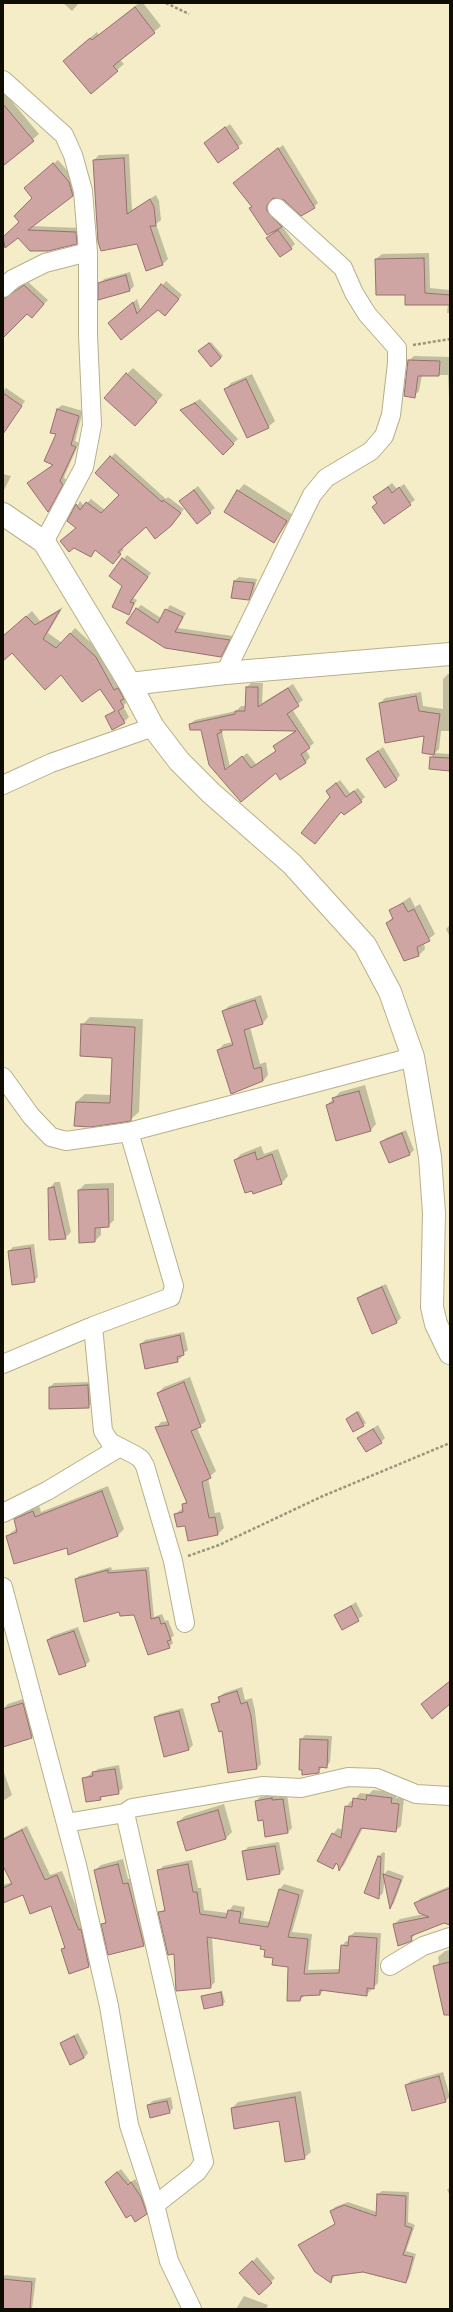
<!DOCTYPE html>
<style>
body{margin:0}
#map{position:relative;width:453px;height:2312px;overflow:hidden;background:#f4edc8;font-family:"Nunito Sans",sans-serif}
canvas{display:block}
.frame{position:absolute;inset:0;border:4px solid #0f0c02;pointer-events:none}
</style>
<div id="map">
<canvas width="453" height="2312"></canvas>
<div class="frame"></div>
</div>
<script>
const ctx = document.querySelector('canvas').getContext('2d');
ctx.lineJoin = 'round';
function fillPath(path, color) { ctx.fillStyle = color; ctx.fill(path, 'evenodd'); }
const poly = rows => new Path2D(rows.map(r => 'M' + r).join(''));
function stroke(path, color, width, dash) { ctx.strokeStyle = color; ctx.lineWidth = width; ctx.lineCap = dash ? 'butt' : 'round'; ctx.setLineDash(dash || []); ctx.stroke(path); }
fillPath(poly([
 [63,3,79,3,72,11],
 [139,3,143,3,161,26,120,60,124,64,117,70,71,54,97,32,99,35],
 [3,86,14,104,39,134,3,165],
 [230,124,243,143,218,161,205,143],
 [283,145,318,203,314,207,273,197,270,200,270,207,285,222,282,226,295,244,291,248,267,238,275,231,253,207,238,180],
 [129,154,132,210,156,195,159,201,161,220,156,224,168,259,163,264,146,269,138,243,94,160,99,155],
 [58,160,73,177,77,191,31,226,80,228,81,239,76,243,18,236,5,246,3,238,21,222,34,198,30,184],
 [429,253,430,288,450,290,450,313,447,313,448,304,406,294,376,259,382,254],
 [130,272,134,286,130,290,100,284,104,279],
 [166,281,182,295,169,311,158,309,109,323,137,299,141,311],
 [28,282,48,300,36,312,27,312,3,337,3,293,15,292],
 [211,342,223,356,211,366,201,350],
 [414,356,450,357,450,418,448,375,422,375,419,391,414,396,408,361],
 [133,368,163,395,141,419,127,374],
 [252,374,275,421,268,427,225,390,231,383],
 [6,388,25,401,3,434,3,391],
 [200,399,238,439,223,453,181,410],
 [62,405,83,411,75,441,79,443,64,477,66,480,48,510,28,483,54,464,57,434,51,432,57,409],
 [115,453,166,499,168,497,184,509,171,525,146,525,121,548,124,549,116,559,96,550,91,556,77,527,68,521,80,501,84,506,91,499,105,510,121,495,97,473],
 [3,474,11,476,3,492],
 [392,483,397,489,404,484,415,500,384,522,374,497],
 [244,484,293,515,274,541,238,491],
 [198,486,215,508,197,522,185,497],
 [127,555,151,573,133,598,137,600,129,614,123,586,110,576],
 [239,577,257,579,253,595,249,599,234,581],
 [141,605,161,618,170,605,186,613,178,628,233,636,221,656,165,647,137,609],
 [63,607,48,633,62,643,75,628,101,652,128,701,123,706,129,717,124,722,107,716,116,709,100,687,62,674,12,652,3,659,3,637,32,611,40,621],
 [448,674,450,674,450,731,441,731,439,749,435,753,450,754,450,770,431,757,434,754,425,735,380,703,385,698,421,692,423,706,443,709,443,679],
 [251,683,263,683,262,703,293,684,303,700,292,709,314,743,306,750,310,757,306,762,281,778,276,772,241,801,202,729,190,724,195,720,236,711,241,706,246,706,247,687],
 [224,729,297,730,274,746,277,750,256,764,247,753,230,767,222,732],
 [383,747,400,775,396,780,367,759],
 [340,780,350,793,358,788,365,797,361,801,332,797,327,791],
 [410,897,415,907,420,904,435,934,424,943,425,949,419,955,404,960,387,923,393,917,390,911],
 [450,925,450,937,446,929],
 [261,995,268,1017,263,1023,250,1027,260,1064,266,1062,268,1075,263,1081,218,1050,224,1044,233,1042,223,1011,229,1006],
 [90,1017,143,1019,139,1112,130,1120,76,1102,85,1094,111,1095,113,1057,82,1025],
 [365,1085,376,1124,370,1131,327,1105,340,1092],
 [406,1130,414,1150,410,1154,382,1142,386,1138],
 [261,1146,264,1154,278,1149,288,1176,282,1183,254,1193,235,1160,241,1154],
 [55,1182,60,1182,71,1232,65,1238,49,1189],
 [114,1183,114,1220,108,1226,101,1227,101,1235,95,1241,80,1242,79,1190,85,1184],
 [34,1244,38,1277,34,1281,9,1251,13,1247],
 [386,1284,401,1318,397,1322,373,1333,358,1299,363,1294],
 [184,1332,188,1350,181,1355,182,1357,177,1361,141,1344,145,1340],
 [190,1377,206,1421,197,1428,216,1471,208,1478,215,1513,220,1512,224,1528,218,1534,189,1540,186,1524,175,1514,183,1508,183,1505,187,1500,156,1428,161,1422,168,1421,158,1393,164,1387],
 [92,1382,93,1402,88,1407,50,1387,54,1383],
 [359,1411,366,1423,354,1431,347,1419],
 [378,1425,385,1438,381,1442,359,1438],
 [108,1486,124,1529,118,1535,69,1554,68,1547,7,1536,17,1528,15,1520,21,1513,39,1505,41,1512],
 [111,1567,112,1570,149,1567,154,1617,162,1614,165,1621,168,1620,174,1635,171,1638,173,1643,169,1647,134,1614,120,1610,76,1579,79,1576],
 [356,1602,363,1616,342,1628,335,1616],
 [78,1627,90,1661,85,1665,48,1640,52,1636],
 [242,1687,245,1700,252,1698,255,1711,261,1764,257,1768,228,1772,222,1730,212,1705,220,1699,219,1697,224,1693],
 [29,1697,38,1731,32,1737,3,1746,3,1709,8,1704],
 [183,1708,193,1745,189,1749,164,1755,155,1718,159,1714],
 [305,1735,332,1736,330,1762,326,1767,323,1766,318,1772,301,1740],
 [119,1765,123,1788,118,1793,104,1795,100,1799,83,1779,98,1769],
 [3,1770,12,1795,3,1801],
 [373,1790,397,1792,396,1798,404,1798,401,1826,395,1831,363,1828,344,1865,340,1869,338,1863,333,1868,333,1834,338,1828,343,1830,346,1807,351,1801,354,1801,360,1793,369,1794],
 [276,1794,276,1797,287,1795,292,1828,288,1832,263,1819,256,1801,260,1797],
 [224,1804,232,1832,226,1838,178,1822,185,1816],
 [27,1826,50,1875,62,1871,80,1916,93,1961,88,1966,62,1949,65,1946,51,1904,24,1894,3,1902,3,1885,12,1882,3,1864,3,1838],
 [279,1842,284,1869,280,1873,243,1852,248,1847],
 [383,1852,385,1853,384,1874,388,1870,404,1876,394,1903,391,1907,385,1875,383,1893,379,1897,379,1856],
 [123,1859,128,1879,133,1878,149,1940,144,1945,109,1954,102,1925,106,1921,95,1870,101,1865],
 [192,1860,198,1888,201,1888,204,1910,228,1913,233,1905,245,1907,243,1918,271,1922,280,1889,284,1884,304,1890,292,1932,312,1934,308,1970,340,1969,342,1946,346,1941,349,1941,350,1936,355,1932,381,1933,378,1983,366,1995,324,1990,320,1994,305,1995,300,2000,289,1966,274,1957,262,1945,212,1937,215,1982,210,1987,175,1953,159,1913,166,1908,159,1871,163,1866],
 [205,1932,207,1932,211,1984,209,1984],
 [450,1886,450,1924,444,1921,416,1933,411,1940,394,1924,400,1919,424,1914,416,1903,421,1898],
 [450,1950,450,2000,435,1967,439,1962,438,1957,445,1951],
 [222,1991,225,2002,223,2004,202,1997],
 [78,2033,88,2053,84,2058,61,2043],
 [443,2072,450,2097,445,2101,406,2085,411,2081],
 [301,2091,311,2152,304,2158,279,2120,232,2108,238,2102],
 [171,2097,173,2108,169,2113,148,2105,153,2101],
 [121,2169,131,2182,135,2179,144,2193,149,2210,146,2214,109,2179],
 [450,2187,450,2195,447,2190],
 [382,2191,409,2192,408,2222,415,2225,406,2251,416,2254,409,2278,406,2282,363,2271,335,2275,331,2282,299,2245,336,2223,331,2211,335,2207,348,2202,377,2212,378,2194],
 [257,2257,275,2278,271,2282,245,2269],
 [5,2275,36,2278,32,2309,3,2309,3,2277],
 [244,2296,268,2305,266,2309,236,2309]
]), '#0003');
const building = poly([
 [135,7,155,33,113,66,118,71,91,94,63,61,90,38,92,40,135,7],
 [3,104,34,141,3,166,3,104],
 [225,127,239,148,218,163,204,143,225,127],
 [278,148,315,208,301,216,284,200,273,198,267,205,267,211,282,227,267,235,249,208,252,207,233,183,278,148],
 [124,158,127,214,150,199,154,207,156,226,150,226,163,265,146,271,137,244,101,251,98,242,93,160,124,158],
 [53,163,69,182,73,196,28,230,76,232,77,244,48,251,30,251,18,238,5,248,3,237,19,222,14,216,32,198,24,188,53,163],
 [278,230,292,249,280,257,266,238,278,230],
 [424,258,425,293,450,295,450,305,405,305,405,295,376,295,375,259,424,258],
 [126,275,130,291,98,300,98,283,126,275],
 [161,284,179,299,165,316,158,310,121,340,108,323,133,302,137,314,161,284],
 [24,285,44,304,32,318,27,314,3,338,3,299,24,285],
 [209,343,221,358,211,367,198,351,209,343],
 [408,360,440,361,439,376,418,376,415,398,404,396,408,360],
 [126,373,157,402,135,426,104,398,126,373],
 [246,379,269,428,247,438,224,389,246,379],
 [3,393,22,406,3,434,3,393],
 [195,403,234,444,223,455,180,410,195,403],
 [57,409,79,416,71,445,76,447,60,481,63,485,48,512,27,483,53,465,44,461,56,434,50,433,57,409],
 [110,456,162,502,163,500,181,513,171,526,155,539,146,527,118,552,121,554,113,564,95,550,91,557,74,548,69,552,60,541,76,528,67,521,76,504,80,510,86,502,101,513,119,495,95,473,110,456],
 [388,487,392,493,399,487,411,505,384,524,372,507,377,503,373,497,388,487],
 [194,490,211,513,197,524,179,501,194,490],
 [237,490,287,521,274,543,224,512,237,490],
 [122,558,148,577,130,602,134,603,129,615,112,607,122,586,109,576,122,558],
 [234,581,254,583,249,600,231,598,234,581],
 [136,608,158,623,165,609,183,617,175,632,230,640,221,657,165,648,126,623,136,608],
 [60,610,43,639,56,648,70,633,96,657,114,690,118,688,124,699,120,701,124,707,118,711,125,723,112,730,105,716,115,711,100,689,82,702,61,675,45,690,12,653,3,661,3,636,26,616,35,625,60,610],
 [246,687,258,687,258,707,288,688,299,706,287,714,310,748,301,754,306,763,280,780,276,773,241,802,209,765,201,730,190,730,189,724,235,714,235,711,245,711,246,687],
 [220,730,238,730,296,731,273,746,276,751,251,768,242,756,225,770,217,734,222,732,220,730],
 [416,696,419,711,440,714,434,755,422,753,424,736,385,743,379,703,416,696],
 [378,751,397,780,385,788,366,759,378,751],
 [430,757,450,758,450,771,429,769,430,757],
 [336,783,346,797,354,791,362,802,344,815,341,812,315,844,301,833,330,797,326,791,336,783],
 [403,903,408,912,414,909,430,941,417,947,419,956,404,961,386,923,393,919,389,910,403,903],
 [255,1000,263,1024,244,1030,254,1069,261,1067,263,1081,231,1094,217,1050,233,1045,222,1011,255,1000],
 [81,1024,135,1027,131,1121,91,1127,74,1126,76,1102,110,1103,112,1058,80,1056,81,1024],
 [359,1091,371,1131,336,1141,326,1105,334,1102,332,1098,359,1091],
 [402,1133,410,1155,389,1163,380,1142,402,1133],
 [255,1152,257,1160,272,1154,282,1184,253,1194,252,1191,245,1193,234,1160,255,1152],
 [54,1187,66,1239,49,1240,48,1188,54,1187],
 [108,1189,109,1227,95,1228,95,1242,79,1243,78,1190,108,1189],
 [30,1248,35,1282,12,1285,8,1251,30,1248],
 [382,1287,397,1323,372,1334,357,1298,382,1287],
 [180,1335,184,1355,177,1357,178,1362,145,1369,140,1344,180,1335],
 [184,1382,201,1427,191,1431,211,1478,202,1482,209,1518,215,1517,218,1535,188,1541,185,1526,177,1527,174,1514,183,1512,182,1504,187,1503,155,1427,169,1425,157,1393,184,1382],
 [88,1385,89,1408,49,1409,49,1387,88,1385],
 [357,1412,364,1426,353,1432,346,1419,357,1412],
 [373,1429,382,1443,366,1452,357,1438,373,1429],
 [102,1491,118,1536,68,1555,67,1548,14,1564,6,1536,17,1532,14,1519,33,1511,35,1517,102,1491],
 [108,1570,108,1573,146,1570,151,1619,159,1617,161,1624,165,1623,171,1640,167,1641,170,1648,148,1655,134,1615,120,1616,119,1612,84,1622,75,1579,108,1570],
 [351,1606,359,1621,342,1630,334,1615,351,1606],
 [74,1631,86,1666,59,1675,47,1640,74,1631],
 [450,1681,450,1704,432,1719,421,1704,450,1681],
 [237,1691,241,1704,247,1702,251,1716,257,1769,228,1773,222,1731,219,1732,211,1704,220,1702,218,1697,237,1691],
 [23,1703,32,1738,3,1747,3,1709,23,1703],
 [179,1711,189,1750,164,1757,154,1717,179,1711],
 [300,1739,328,1740,327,1768,319,1767,319,1773,302,1775,302,1770,299,1770,300,1739],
 [115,1769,119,1794,100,1797,101,1800,86,1802,82,1778,93,1776,92,1772,115,1769],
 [367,1795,392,1798,391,1803,399,1804,396,1832,361,1828,339,1871,338,1865,336,1863,333,1869,317,1861,332,1833,341,1838,345,1806,352,1807,353,1798,366,1800,367,1795],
 [272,1798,272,1800,283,1799,288,1833,265,1837,263,1820,258,1821,255,1801,272,1798],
 [218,1810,226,1839,186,1851,177,1822,218,1810],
 [22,1830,45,1880,57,1875,75,1921,79,1930,81,1929,89,1967,69,1974,61,1949,65,1948,51,1906,30,1914,23,1895,3,1903,3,1888,12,1884,3,1866,3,1840,22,1830],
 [275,1846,280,1874,247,1880,242,1851,275,1846],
 [378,1856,381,1857,379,1899,364,1893,378,1856],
 [118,1864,123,1884,128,1883,144,1946,108,1955,101,1924,106,1923,94,1870,118,1864],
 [188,1864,193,1892,197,1892,200,1914,226,1918,228,1910,241,1912,239,1923,268,1927,279,1889,299,1895,288,1937,308,1939,304,1974,339,1973,341,1945,348,1946,349,1936,377,1938,374,1989,367,1988,367,1996,320,1990,320,1995,301,1996,300,2001,287,2001,288,1967,272,1965,273,1958,264,1957,265,1950,260,1949,261,1946,207,1937,211,1988,176,1991,174,1954,168,1955,158,1912,165,1911,157,1870,188,1864],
 [383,1874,401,1880,390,1909,383,1874],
 [450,1888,450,1925,444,1923,411,1936,412,1941,398,1946,393,1924,429,1917,419,1913,414,1903,450,1888],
 [450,1962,450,2015,444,2015,433,1966,450,1962],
 [221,1992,223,2005,204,2009,201,1996,221,1992],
 [74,2036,84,2058,70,2065,60,2043,74,2036],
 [439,2076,446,2102,412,2111,405,2085,439,2076],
 [295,2097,305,2159,285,2162,279,2121,234,2129,231,2108,295,2097],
 [167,2101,170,2113,150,2118,147,2105,167,2101],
 [117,2172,128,2185,131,2182,141,2197,147,2214,135,2222,131,2215,126,2218,105,2182,117,2172],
 [377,2194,406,2196,405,2226,412,2228,403,2255,413,2257,406,2283,363,2272,332,2276,331,2283,315,2272,298,2245,335,2224,330,2211,344,2205,376,2216,377,2194],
 [252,2261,272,2283,259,2295,239,2273,252,2261],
 [3,2279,32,2282,30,2309,3,2309,3,2279]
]);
fillPath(building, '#cea5a3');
stroke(building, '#96706e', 1);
const street = poly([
 [3,80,64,135,73,155,83,191,88,252,88,335,92,425,84,467,44,542],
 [3,288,13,279,45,263,88,252],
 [225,673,312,495,326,478,371,451,384,436,391,415,397,363,397,348,367,314,354,293,343,268,277,208],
 [3,785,51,763,153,727],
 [3,1077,31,1116,51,1137,66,1141,129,1132,413,1057],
 [93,1326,103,1431,110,1442,135,1455,141,1459,145,1466,173,1561,185,1623],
 [3,1364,93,1326,171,1297,174,1286,129,1132],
 [3,1513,47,1491,120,1447],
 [3,1587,77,1865,109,2006,129,2125,155,2205,169,2261,192,2309],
 [125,1813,204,2162,197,2172,155,2205],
 [66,1823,125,1813,132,1808,262,1786,301,1788,348,1777,377,1778,416,1794,450,1796],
 [390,1966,423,1946,450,1937]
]);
const secondary = poly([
 [3,514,44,542,130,684,153,727,179,761,211,793,292,864,365,945,390,992,413,1057,430,1157,434,1213,432,1307,436,1324,450,1353],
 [130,684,225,673,450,654]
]);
stroke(street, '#b6b08c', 20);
stroke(secondary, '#b6b08c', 24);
stroke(poly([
 [166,3,189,14],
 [413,345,450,339],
 [188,1556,219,1545,323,1496,450,1443]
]), '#9a947a', 2.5, [3, 2]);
stroke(street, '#fff', 18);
stroke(secondary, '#fff', 22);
</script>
